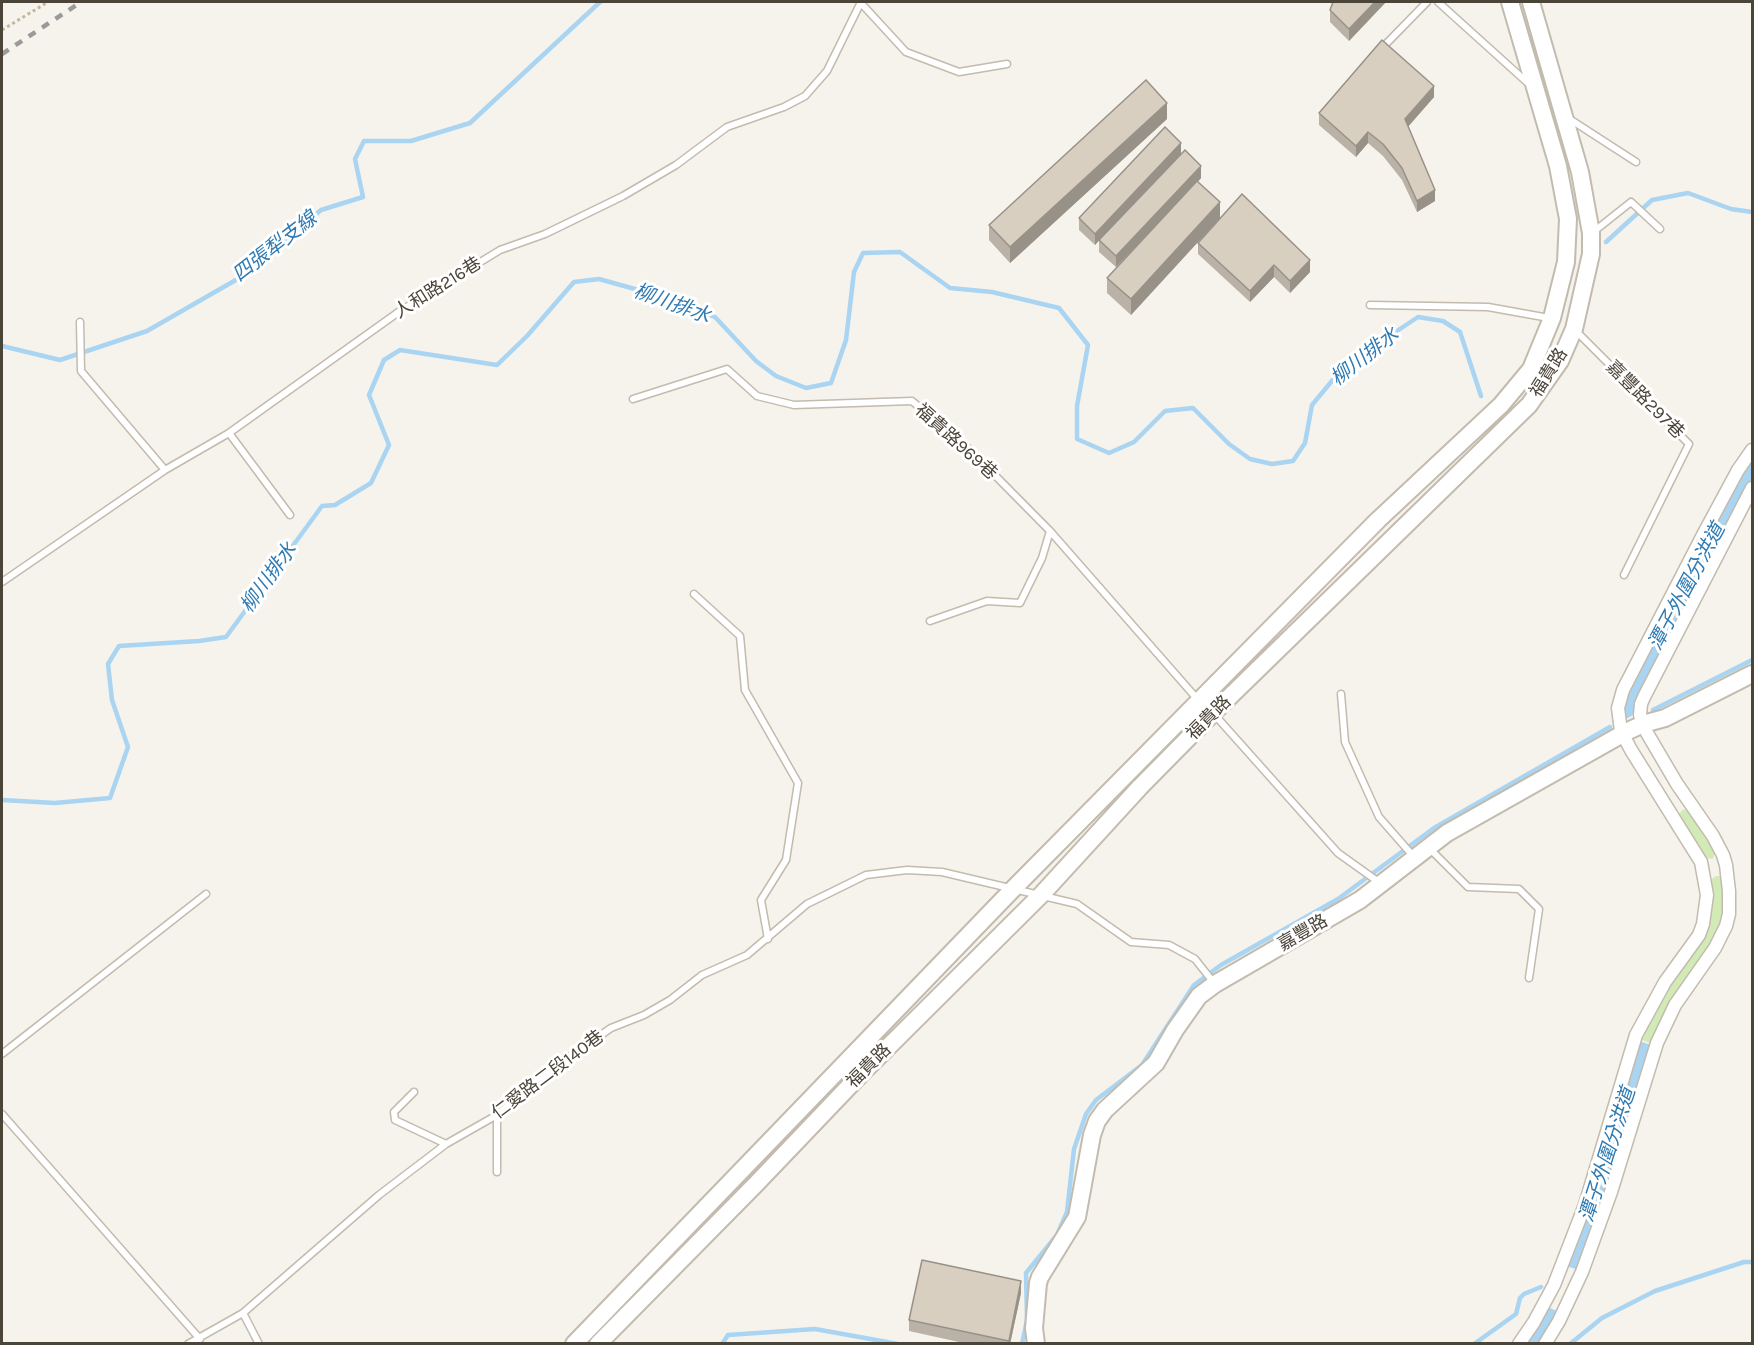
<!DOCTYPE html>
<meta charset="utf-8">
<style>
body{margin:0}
#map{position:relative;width:1754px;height:1345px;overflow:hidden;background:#f6f3ec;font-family:Karla,sans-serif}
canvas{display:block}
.frame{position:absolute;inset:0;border:3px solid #4b4439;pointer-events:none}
</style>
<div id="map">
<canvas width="1754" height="1345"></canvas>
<div class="frame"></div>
</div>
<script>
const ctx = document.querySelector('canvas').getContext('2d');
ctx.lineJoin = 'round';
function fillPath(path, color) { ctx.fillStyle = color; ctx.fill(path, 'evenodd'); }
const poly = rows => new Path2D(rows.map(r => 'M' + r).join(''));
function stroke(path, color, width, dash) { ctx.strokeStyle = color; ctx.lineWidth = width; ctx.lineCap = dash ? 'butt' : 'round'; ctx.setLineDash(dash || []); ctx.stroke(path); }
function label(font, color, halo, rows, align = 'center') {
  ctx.font = font + ' Karla,"Noto Sans TC",sans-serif'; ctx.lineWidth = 6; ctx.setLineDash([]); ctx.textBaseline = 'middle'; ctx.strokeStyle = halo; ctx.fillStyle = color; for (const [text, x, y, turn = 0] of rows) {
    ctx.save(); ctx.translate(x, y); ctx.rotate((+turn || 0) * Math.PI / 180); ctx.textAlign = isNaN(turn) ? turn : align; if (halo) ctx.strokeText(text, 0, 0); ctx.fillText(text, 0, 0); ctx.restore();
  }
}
fillPath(poly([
 [1688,809,1715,850,1713,859,1706,858,1679,815,1682,810],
 [1716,876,1720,876,1723,879,1723,911,1720,928,1652,1044,1640,1039,1712,903,1712,879]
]), '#d2eab5');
fillPath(poly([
 [1752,456,1752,481,1641,693,1629,688,1745,466],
 [1639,1041,1651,1045,1612,1177,1579,1270,1566,1266],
 [1548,1307,1559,1312,1539,1343,1525,1344]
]), '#a9d4f2');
stroke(poly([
 [1606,242,1652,200,1688,193,1731,209,1752,212],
 [2,346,60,360,147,331,248,273,321,210,363,197,355,159,364,141,411,141,470,123,600,2],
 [1653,710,1752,660],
 [2,800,55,803,110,798,128,747,112,700,108,664,119,646,199,641,226,637,322,506,335,505,371,483,389,445,369,395,384,360,400,350,497,365,527,336,574,282,599,279,660,296,715,317,756,361,776,376,806,388,831,383,846,340,854,272,863,253,900,252,950,288,992,292,1059,308,1088,345,1077,406,1077,439,1109,453,1134,442,1165,411,1193,408,1229,444,1250,459,1272,464,1293,461,1305,443,1312,405,1336,376,1376,345,1418,317,1443,321,1460,332,1481,396],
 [722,1344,728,1335,815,1329,898,1344],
 [1022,1344,1027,1320,1026,1273,1057,1235,1067,1212,1074,1149,1086,1114,1096,1100,1142,1065,1194,985,1221,965,1338,899,1434,828,1610,727],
 [1474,1344,1516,1314,1520,1298,1524,1294,1541,1287],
 [1570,1344,1602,1318,1655,1291,1744,1262,1752,1262]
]), '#a9d4f2', 4.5);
stroke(poly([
 [1626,710,1643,671]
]), '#a9d4f2', 16);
const service = poly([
 [860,2,906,52,959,72,1007,64],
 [1438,2,1529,84],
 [1383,47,1427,2],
 [1568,118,1636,162],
 [1592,233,1631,202,1660,229],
 [1370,305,1488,307,1549,318],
 [80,322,81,371,165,470],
 [1576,331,1689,444,1624,575],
 [633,399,727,369,757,396,794,405,912,401,968,448,1050,531,1199,701,1213,713,1338,853,1380,883],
 [229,433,290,515],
 [2,582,165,470,229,433,400,311,500,250,545,234,623,196,676,165,727,127,784,107,805,96,827,71,861,2],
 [694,594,740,636,745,690,798,783,786,860,761,900,768,939],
 [930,621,987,601,1020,603,1042,558,1050,531],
 [1341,694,1345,742,1379,817,1414,857],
 [1429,848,1468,887,1519,889,1539,909,1529,978],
 [2,1054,206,894],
 [414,1092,394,1112,395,1120,446,1144],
 [2,1114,200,1339],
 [497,1172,497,1115],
 [243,1313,259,1344],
 [188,1344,243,1313,379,1195,446,1144,497,1115,538,1079,611,1028,644,1015,670,1000,702,975,747,955,807,904,866,875,907,870,942,872,1077,904,1131,942,1169,945,1195,959,1214,983]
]);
const minor = poly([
 [1519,1344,1534,1322,1554,1285,1585,1205,1636,1035,1665,982,1699,935,1703,924,1707,895,1701,862,1631,750,1621,731,1618,708,1623,690,1703,535,1738,470,1752,450],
 [1545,1344,1559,1321,1582,1272,1611,1192,1657,1043,1675,1005,1715,948,1726,926,1729,914,1729,891,1726,865,1723,855,1713,836,1677,784,1647,733,1640,715,1641,704,1644,697,1752,488]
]);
const tertiary = poly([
 [574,1344,1014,888,1378,520,1501,405,1531,369,1552,318,1566,262,1568,219,1558,166,1510,2],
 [598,1344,756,1184,860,1075,1042,894,1140,787,1213,713,1529,405,1560,361,1574,329,1591,254,1591,233,1580,172,1531,2],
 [1036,1344,1034,1328,1038,1283,1040,1277,1077,1217,1092,1135,1097,1121,1105,1110,1156,1063,1175,1030,1199,996,1215,984,1360,900,1447,833,1626,732,1643,724,1665,718,1752,674]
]);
stroke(service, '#c2bbae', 9);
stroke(minor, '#c2bbae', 15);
stroke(tertiary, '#c2bbae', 20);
stroke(poly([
 [2,30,48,2]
]), '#c4b79f', 3, [3, 3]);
stroke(service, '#fff', 6);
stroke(minor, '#fff', 12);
stroke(tertiary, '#fff', 16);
stroke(poly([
 [2,54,81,2]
]), '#9a9a9a', 4.5, [8, 8]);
fillPath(poly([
 [1386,2,1349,41,1330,22,1330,10],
 [1434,97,1408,127,1435,201,1417,212,1402,180,1383,156,1368,143,1356,157,1319,125,1319,113],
 [1167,119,1010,263,989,240,989,225],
 [1181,154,1201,178,1198,182,1220,218,1131,315,1107,293,1107,278,1136,246,1116,267,1099,252,1099,240,1095,245,1079,230,1079,218],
 [1198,243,1310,272,1290,293,1274,277,1250,302,1198,254],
 [1021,1293,1010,1344,968,1344,909,1331,909,1320]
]), '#bab2a6');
fillPath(poly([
 [1375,2,1386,2,1349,41,1349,29],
 [1434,86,1434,97,1405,130,1405,119],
 [1167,103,1167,119,1010,263,1010,247],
 [1368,132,1368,143,1356,157,1356,146],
 [1181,143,1181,154,1095,245,1095,234],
 [1201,166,1201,178,1116,267,1116,256],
 [1435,190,1435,201,1417,212,1417,201],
 [1220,202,1220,218,1131,315,1131,299],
 [1310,260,1310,272,1290,293,1290,281],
 [1274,265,1274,277,1250,302,1250,291],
 [1021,1281,1021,1293,1010,1344,1009,1344]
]), '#979187');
const building = poly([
 [1333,2,1375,2,1349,29,1330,10,1333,2],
 [1382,40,1434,86,1405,119,1435,190,1417,201,1402,168,1383,144,1368,132,1356,146,1319,113,1382,40],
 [1146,80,1167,103,1010,247,989,225,1146,80],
 [1165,127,1181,143,1095,234,1079,218,1165,127],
 [1185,150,1201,166,1116,256,1099,240,1185,150],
 [1197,181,1220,202,1131,299,1107,278,1197,181],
 [1242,194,1310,260,1290,281,1274,265,1250,291,1198,243,1242,194],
 [922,1260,1021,1281,1009,1341,909,1320,922,1260]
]);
fillPath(building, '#d8cfc1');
stroke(building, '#979187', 1.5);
label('18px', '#4b4439', '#fff', [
 ["人和路216巷",438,288,-32],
 ["福貴路",1549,373,-58],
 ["嘉豐路297巷",1645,400,45],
 ["福貴路969巷",956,442,42],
 ["福貴路",1209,718,-45],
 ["嘉豐路",1303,933,-30],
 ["福貴路",869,1066,-45],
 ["仁愛路二段140巷",548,1075,-37]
]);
label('italic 20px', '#2e7ab2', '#fff', [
 ["四張犁支線",275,247,-38],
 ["柳川排水",672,304,20],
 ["柳川排水",1365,357,-38],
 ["柳川排水",269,578,-54],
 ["潭子外圍分洪道",1687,587,-62],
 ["潭子外圍分洪道",1608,1155,-72]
]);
</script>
